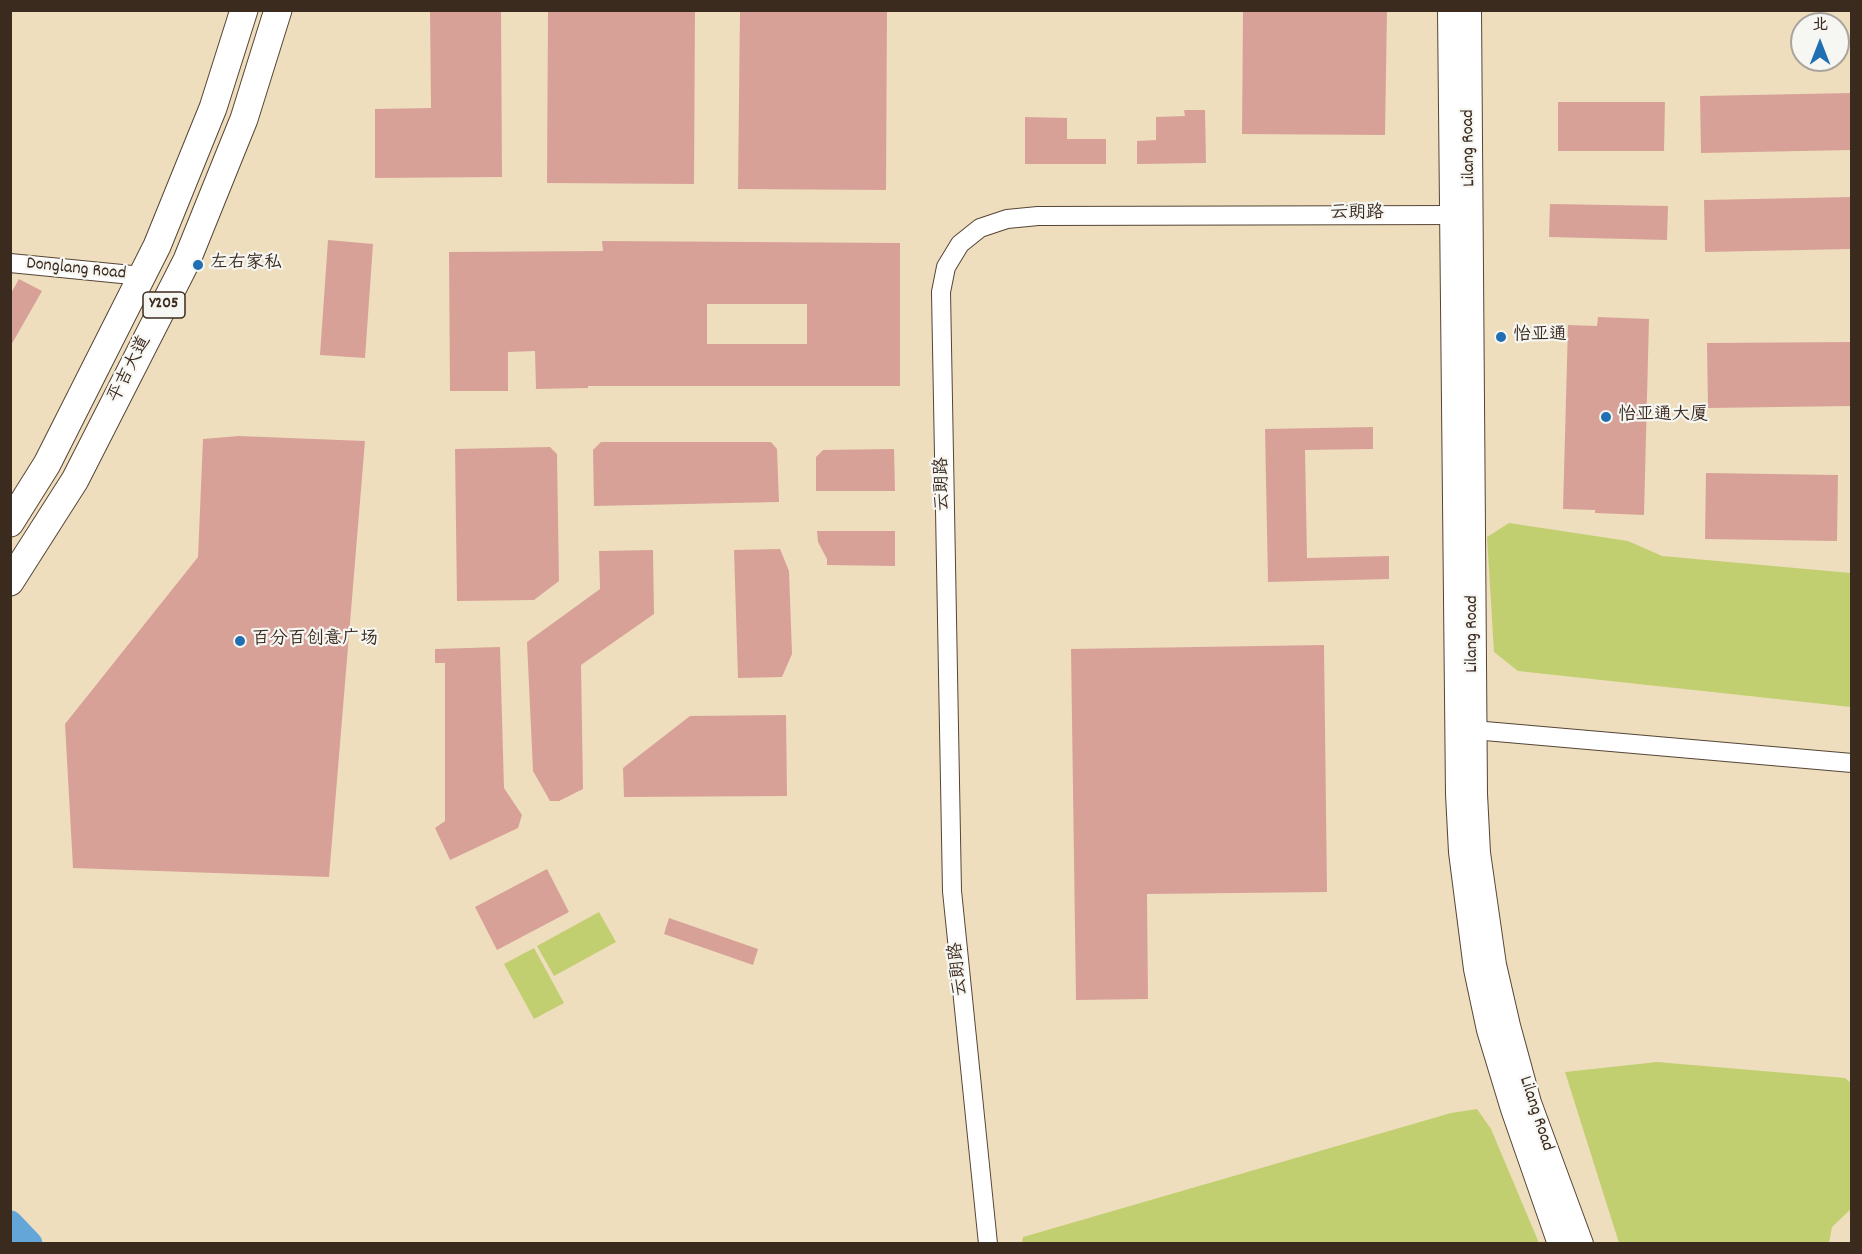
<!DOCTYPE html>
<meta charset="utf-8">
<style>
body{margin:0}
#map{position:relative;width:1862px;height:1254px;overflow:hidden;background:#eedebd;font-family:Dekko,"LXGW WenKai TC",sans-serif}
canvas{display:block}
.frame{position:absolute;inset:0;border:12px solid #3b2a1e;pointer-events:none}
.north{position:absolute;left:1790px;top:12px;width:60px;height:60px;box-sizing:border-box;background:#f6f6f2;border:2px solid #aba49d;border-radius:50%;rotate:0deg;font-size:16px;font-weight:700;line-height:24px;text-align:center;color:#3b2a1e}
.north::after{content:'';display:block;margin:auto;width:21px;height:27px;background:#1f6fb2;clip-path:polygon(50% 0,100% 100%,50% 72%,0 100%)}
</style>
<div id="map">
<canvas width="1862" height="1254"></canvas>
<div class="frame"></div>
<div class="north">北</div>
</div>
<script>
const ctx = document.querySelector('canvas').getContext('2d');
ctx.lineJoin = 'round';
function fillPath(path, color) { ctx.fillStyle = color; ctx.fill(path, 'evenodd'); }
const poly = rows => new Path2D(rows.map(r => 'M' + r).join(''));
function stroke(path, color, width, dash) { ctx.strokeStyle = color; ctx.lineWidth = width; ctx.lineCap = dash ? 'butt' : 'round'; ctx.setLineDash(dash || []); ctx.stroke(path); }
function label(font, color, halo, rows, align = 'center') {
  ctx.font = font + ' Dekko,"LXGW WenKai TC",sans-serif'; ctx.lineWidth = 4.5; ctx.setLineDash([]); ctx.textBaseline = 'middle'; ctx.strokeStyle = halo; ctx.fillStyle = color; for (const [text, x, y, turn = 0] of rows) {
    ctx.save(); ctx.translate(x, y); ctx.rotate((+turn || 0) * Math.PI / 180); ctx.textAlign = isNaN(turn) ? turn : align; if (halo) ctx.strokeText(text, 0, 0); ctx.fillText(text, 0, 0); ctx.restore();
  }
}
fillPath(poly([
 [1509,523,1628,541,1662,556,1851,573,1851,707,1518,671,1494,652,1487,537],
 [599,912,616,942,554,976,537,946],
 [534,948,564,1003,534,1019,504,964],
 [1657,1062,1845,1078,1851,1083,1851,1209,1832,1227,1829,1243,1619,1243,1565,1072],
 [1477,1109,1491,1129,1539,1243,1022,1243,1023,1237,1451,1113]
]), '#c2cf71');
stroke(poly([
 [10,1224,29,1244]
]), '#64a6d8', 27);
fillPath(poly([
 [430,10,501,10,502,177,375,178,375,109,431,108],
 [548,10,695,10,694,184,547,183],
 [740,10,887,10,886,190,738,189],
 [1243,10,1387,10,1385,135,1242,134],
 [1851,93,1851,150,1701,153,1700,96],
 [1558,102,1665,102,1664,151,1558,151],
 [1184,110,1205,110,1206,163,1137,164,1137,141,1156,140,1156,117,1185,116],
 [1025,117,1067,118,1067,139,1106,139,1106,164,1025,164],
 [1851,197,1851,249,1705,252,1704,200],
 [1550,204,1668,206,1667,240,1549,237],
 [328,240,373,244,365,358,320,355],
 [602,241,900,243,900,386,588,386,588,388,536,389,535,351,508,352,508,391,450,391,449,252,603,251],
 [707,304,807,304,807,344,707,344],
 [19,279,42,291,10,347,10,295],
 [1598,317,1649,319,1644,515,1595,513,1595,510,1563,509,1568,325,1597,326],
 [1851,342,1851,406,1708,408,1707,343],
 [1373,427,1373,449,1305,450,1307,558,1389,556,1389,579,1268,582,1265,429],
 [239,436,365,441,329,877,73,868,65,724,198,557,203,439],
 [601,442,771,442,777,449,779,502,594,506,593,450],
 [550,447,557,454,559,581,534,600,457,601,455,449],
 [894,449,895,491,816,491,816,457,823,450],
 [1706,473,1838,475,1837,541,1705,539],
 [817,531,895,531,895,566,827,565,827,559,818,542],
 [780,549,789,571,792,654,782,677,738,678,734,550],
 [653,550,654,614,581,665,583,789,559,801,550,801,533,771,527,642,600,589,599,551],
 [1324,645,1327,892,1147,894,1148,999,1076,1000,1071,649],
 [500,647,504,788,522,815,518,828,450,860,435,828,445,821,445,663,435,663,435,649],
 [786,715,787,796,624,797,623,768,690,716],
 [547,869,569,912,497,950,475,907],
 [669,918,758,949,753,965,664,934]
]), '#d8a198');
const street = poly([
 [10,263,142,276],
 [1462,729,1852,763],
 [988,1244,952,891,941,292,946,267,960,244,980,228,1007,219,1038,216,1463,215]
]);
const secondary = poly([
 [1450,10,1458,794,1461,852,1476,969,1489,1030,1513,1109,1560,1244],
 [1469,10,1475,794,1478,853,1494,965,1508,1026,1529,1103,1581,1244]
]);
const primary = poly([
 [10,523,47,464,157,246,213,108,244,10],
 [10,582,75,480,187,260,244,119,278,10]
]);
stroke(street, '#564536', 20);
stroke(secondary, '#564536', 26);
stroke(primary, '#564536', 29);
stroke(street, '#fff', 18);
stroke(secondary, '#fff', 24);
stroke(primary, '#fff', 27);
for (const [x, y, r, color] of [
 [198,265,6,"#1f6fb2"],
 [1501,337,6,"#1f6fb2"],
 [1606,417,6,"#1f6fb2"],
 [240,641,6,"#1f6fb2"]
]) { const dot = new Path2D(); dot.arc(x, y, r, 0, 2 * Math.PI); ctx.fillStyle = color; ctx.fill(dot); stroke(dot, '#f6f6f2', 2); }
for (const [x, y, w] of [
 [164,305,42]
]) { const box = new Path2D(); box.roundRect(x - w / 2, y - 13, w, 26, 4.5); ctx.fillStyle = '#f6f6f2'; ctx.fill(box); stroke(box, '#3b2a1e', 1.5); }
label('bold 16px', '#3b2a1e', null, [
 ["Y205",164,305]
]);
label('18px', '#3b2a1e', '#f6f6f2', [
 ["Lilang Road",1470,148,-91],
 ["云朗路",1357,215],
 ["Donglang Road",76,270,6],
 ["平吉大道",131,370,-63],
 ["云朗路",944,484,-91],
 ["Lilang Road",1474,634,-90],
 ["云朗路",960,969,-96],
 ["Lilang Road",1535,1114,72]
]);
label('18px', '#3b2a1e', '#f6f6f2', [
 ["左右家私",210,265],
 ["怡亚通",1513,337],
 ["怡亚通大厦",1618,417],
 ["百分百创意广场",252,641]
], 'left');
</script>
